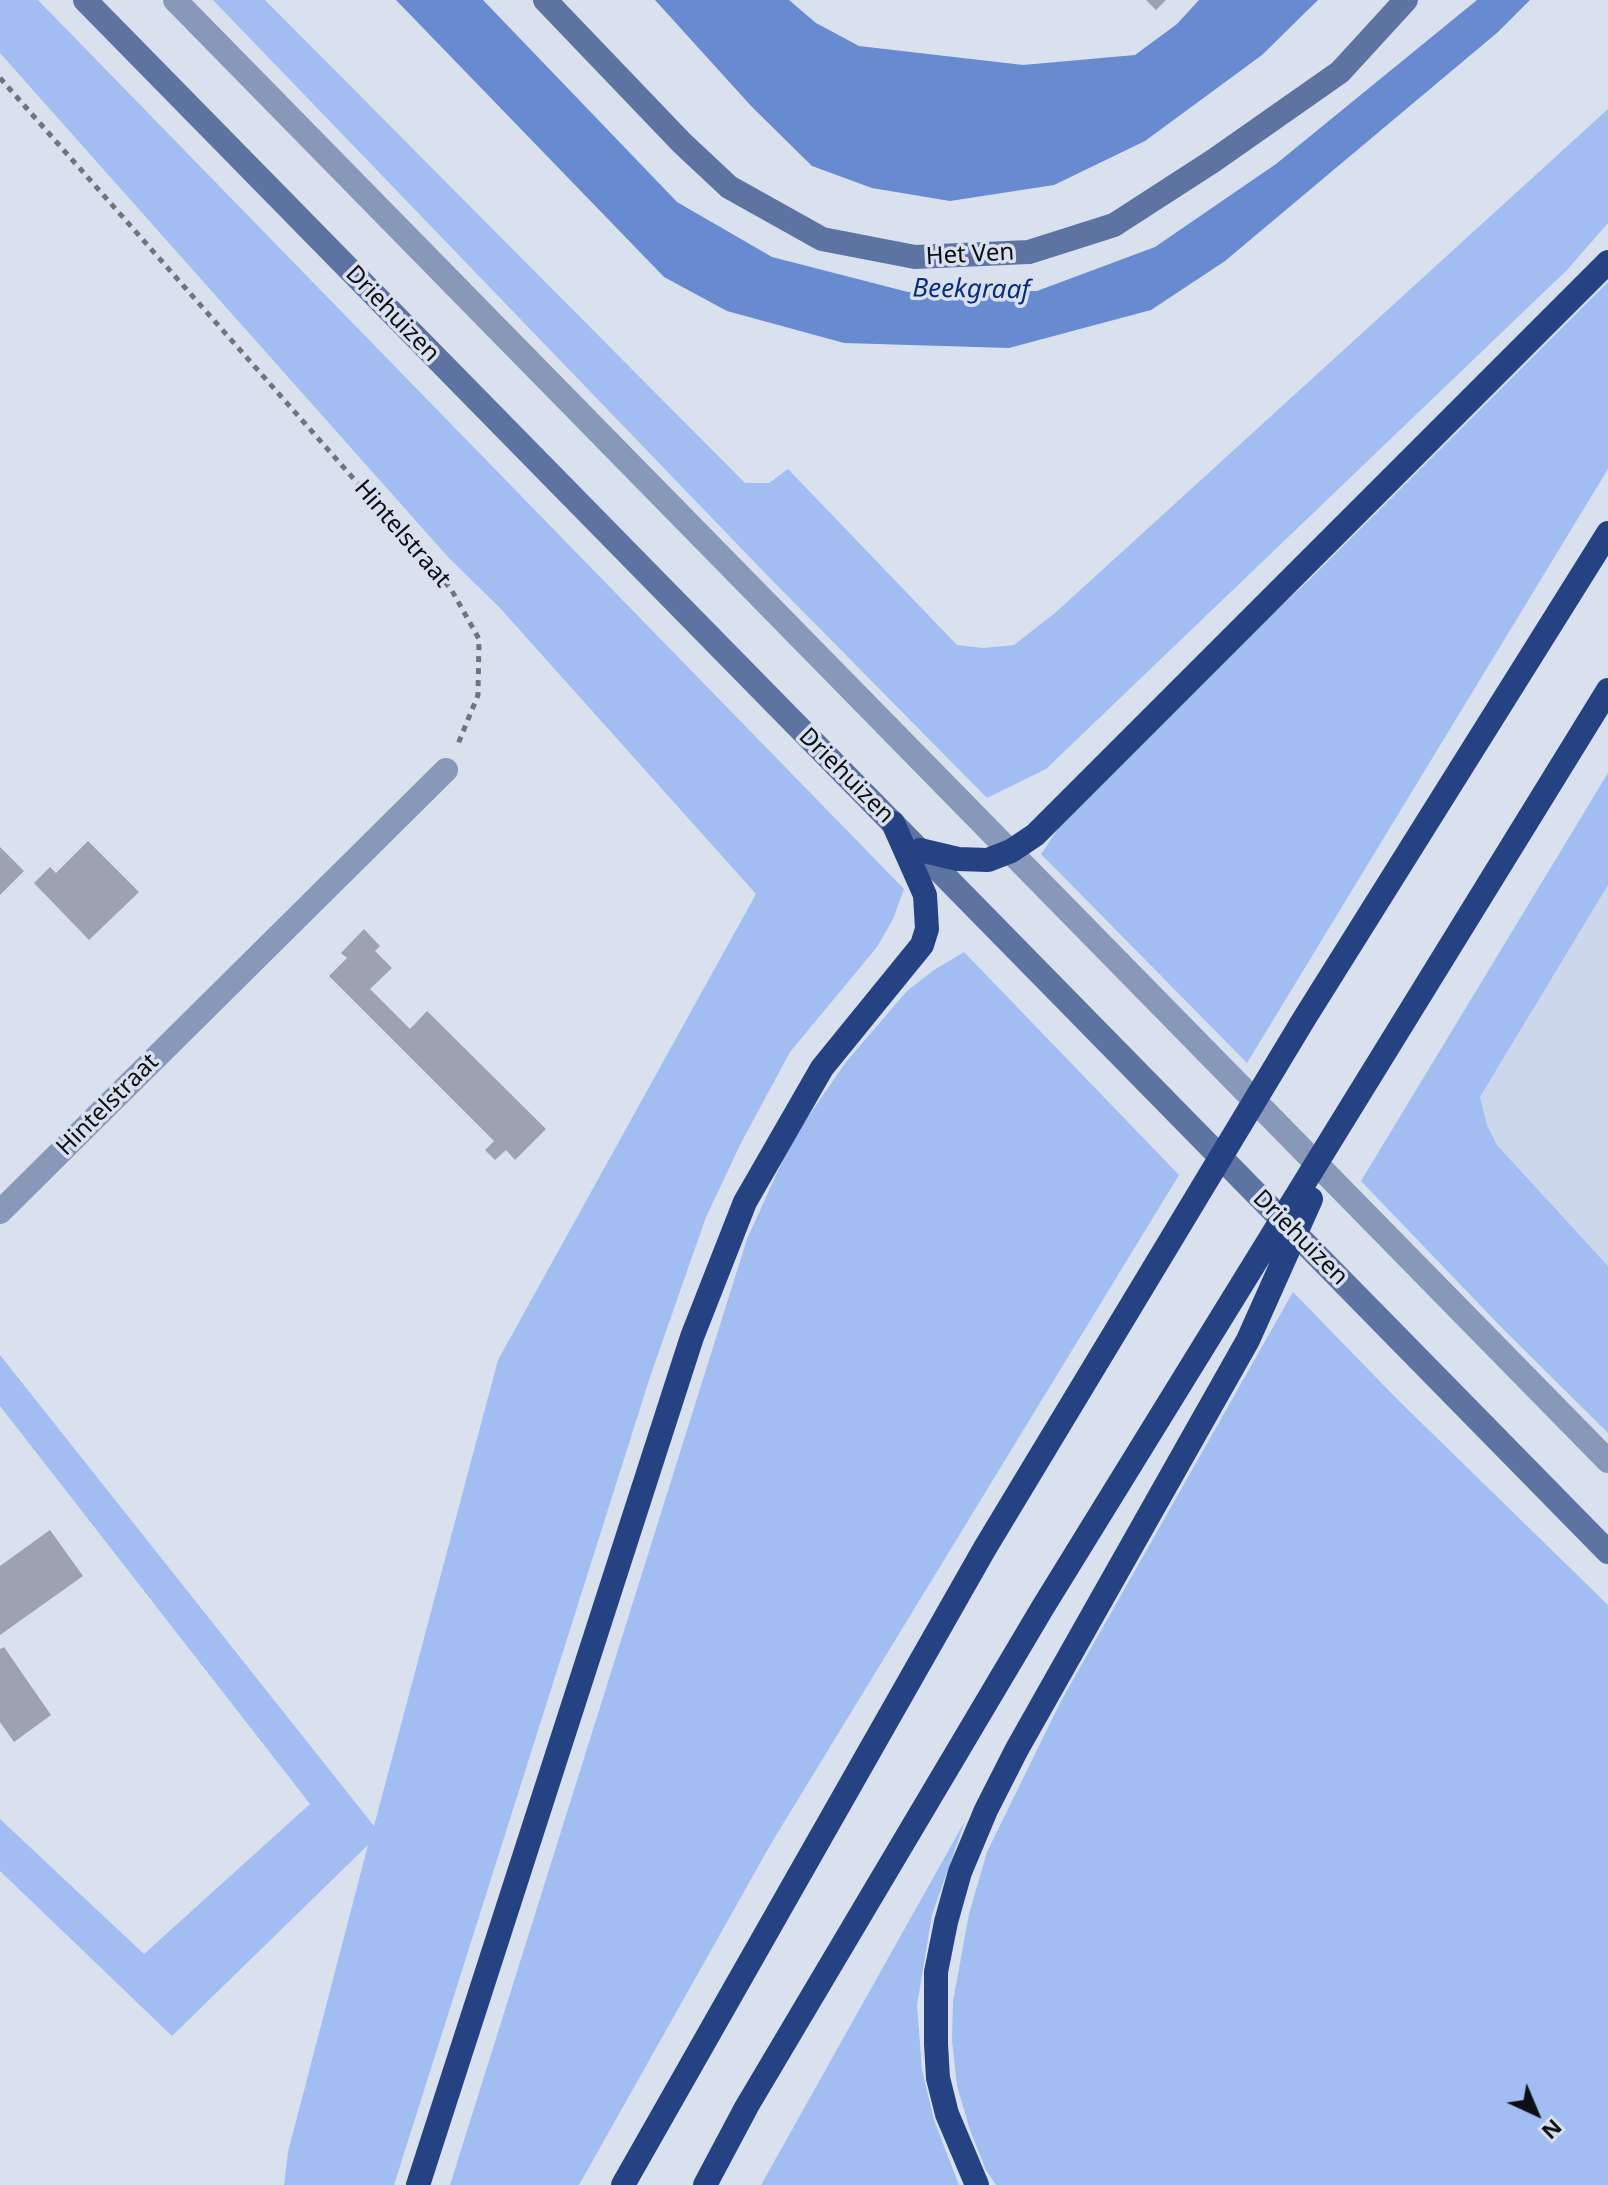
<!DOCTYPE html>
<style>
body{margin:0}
#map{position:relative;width:1608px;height:2185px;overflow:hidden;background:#dae1ee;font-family:"Noto Sans",sans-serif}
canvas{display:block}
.north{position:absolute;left:1496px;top:2073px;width:80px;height:80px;-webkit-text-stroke:6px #dae1ee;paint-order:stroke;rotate:136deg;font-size:22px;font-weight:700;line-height:32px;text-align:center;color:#0c0f13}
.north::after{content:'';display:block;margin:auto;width:28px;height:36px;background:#0c0f13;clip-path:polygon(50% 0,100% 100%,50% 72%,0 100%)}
</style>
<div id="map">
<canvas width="1608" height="2185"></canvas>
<div class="north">N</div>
</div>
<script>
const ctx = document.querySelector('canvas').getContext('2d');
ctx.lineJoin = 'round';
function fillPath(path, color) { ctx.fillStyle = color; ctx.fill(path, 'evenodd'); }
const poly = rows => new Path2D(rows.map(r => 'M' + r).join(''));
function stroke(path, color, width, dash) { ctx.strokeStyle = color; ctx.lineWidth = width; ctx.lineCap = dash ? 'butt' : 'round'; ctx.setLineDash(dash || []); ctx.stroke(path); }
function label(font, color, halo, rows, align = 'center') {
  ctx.font = font + ' "Noto Sans",sans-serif'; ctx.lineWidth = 7; ctx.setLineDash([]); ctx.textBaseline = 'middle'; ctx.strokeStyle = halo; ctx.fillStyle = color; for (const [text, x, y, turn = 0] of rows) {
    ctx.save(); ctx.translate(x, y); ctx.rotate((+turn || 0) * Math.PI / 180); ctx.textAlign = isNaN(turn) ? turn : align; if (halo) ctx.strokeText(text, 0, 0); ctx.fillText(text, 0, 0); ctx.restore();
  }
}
fillPath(poly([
 [1608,885,1608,1266,1497,1145,1487,1125,1480,1097]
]), '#ccd7eb');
fillPath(poly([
 [0,0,38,0,904,889,893,919,877,947,790,1052,741,1143,706,1217,650,1377,394,2185,284,2185,288,2152,368,1845,172,2036,0,1871,0,1819,144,1954,310,1804,0,1406,0,1355,374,1826,498,1360,756,894,500,608,448,557,0,53],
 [213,0,265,0,745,483,769,483,788,469,957,645,983,648,1014,645,1055,613,1608,109,1608,223,1567,270,1046,769,987,798,764,572],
 [1608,282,1608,469,1247,1063,1041,854,1087,786,1306,583],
 [1608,773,1608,885,1480,1097,1487,1125,1497,1145,1608,1266,1608,1433,1503,1329,1361,1181],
 [964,952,1179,1175,772,1842,579,2185,450,2185,747,1239,792,1140,846,1062,907,991,934,970],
 [1293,1292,1398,1400,1608,1605,1608,2185,996,2185,986,2170,970,2130,957,2086,952,2040,953,2001,969,1914,987,1852,1061,1701],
 [965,1821,932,1915,917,2005,922,2070,934,2120,959,2185,761,2185]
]), '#a1bdf2');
fillPath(poly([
 [396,0,483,0,677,202,772,257,908,292,1037,291,1155,247,1276,164,1477,0,1530,0,1498,32,1225,261,1151,310,1009,348,844,343,727,311,664,277],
 [655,0,789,0,816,23,859,46,1023,65,1135,55,1177,24,1199,0,1318,0,1262,55,1145,141,1054,185,950,201,872,188,812,166,752,107]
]), '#678ad0');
fillPath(poly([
 [1146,0,1166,0,1156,10],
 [88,841,139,892,89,940,34,883,50,867,56,873],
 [0,847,24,871,0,895],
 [364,929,380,946,375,951,392,968,370,989,410,1029,427,1011,546,1129,515,1160,506,1150,495,1160,485,1150,494,1141,329,976,347,958,341,953],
 [50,1530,83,1576,0,1635,0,1566],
 [4,1647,51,1715,14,1742,0,1722,0,1649]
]), '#9ca2af');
stroke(poly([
 [0,78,451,589,479,639,478,695,458,744]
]), '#70757d', 5, [6, 6]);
stroke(poly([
 [175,0,1608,1461],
 [0,1212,446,770]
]), '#8798b8', 24);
stroke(poly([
 [85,0,1608,1552],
 [545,0,682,143,729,187,822,239,915,257,1029,252,1114,225,1213,161,1340,72,1406,0]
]), '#5d74a2', 24);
stroke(poly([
 [920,850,958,859,988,860,1011,851,1035,835,1608,262],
 [418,2185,692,1337,745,1202,822,1068,922,945,927,929,925,895,893,823],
 [623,2185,985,1548,1304,1019,1608,533],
 [705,2185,747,2106,1043,1607,1608,690],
 [977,2185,947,2114,938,2078,936,2044,936,1972,946,1922,960,1872,986,1810,1017,1749,1248,1340,1311,1199]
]), '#254383', 24);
label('24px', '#0c0f13', '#dae1ee', [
 ["Het Ven",970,255,-3],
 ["Driehuizen",392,314,46],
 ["Hintelstraat",402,534,49],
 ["Driehuizen",846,776,45],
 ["Hintelstraat",108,1105,-45],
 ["Driehuizen",1300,1238,45]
]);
label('italic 26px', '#0a2d7e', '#dae1ee', [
 ["Beekgraaf",971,290,1]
]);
</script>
